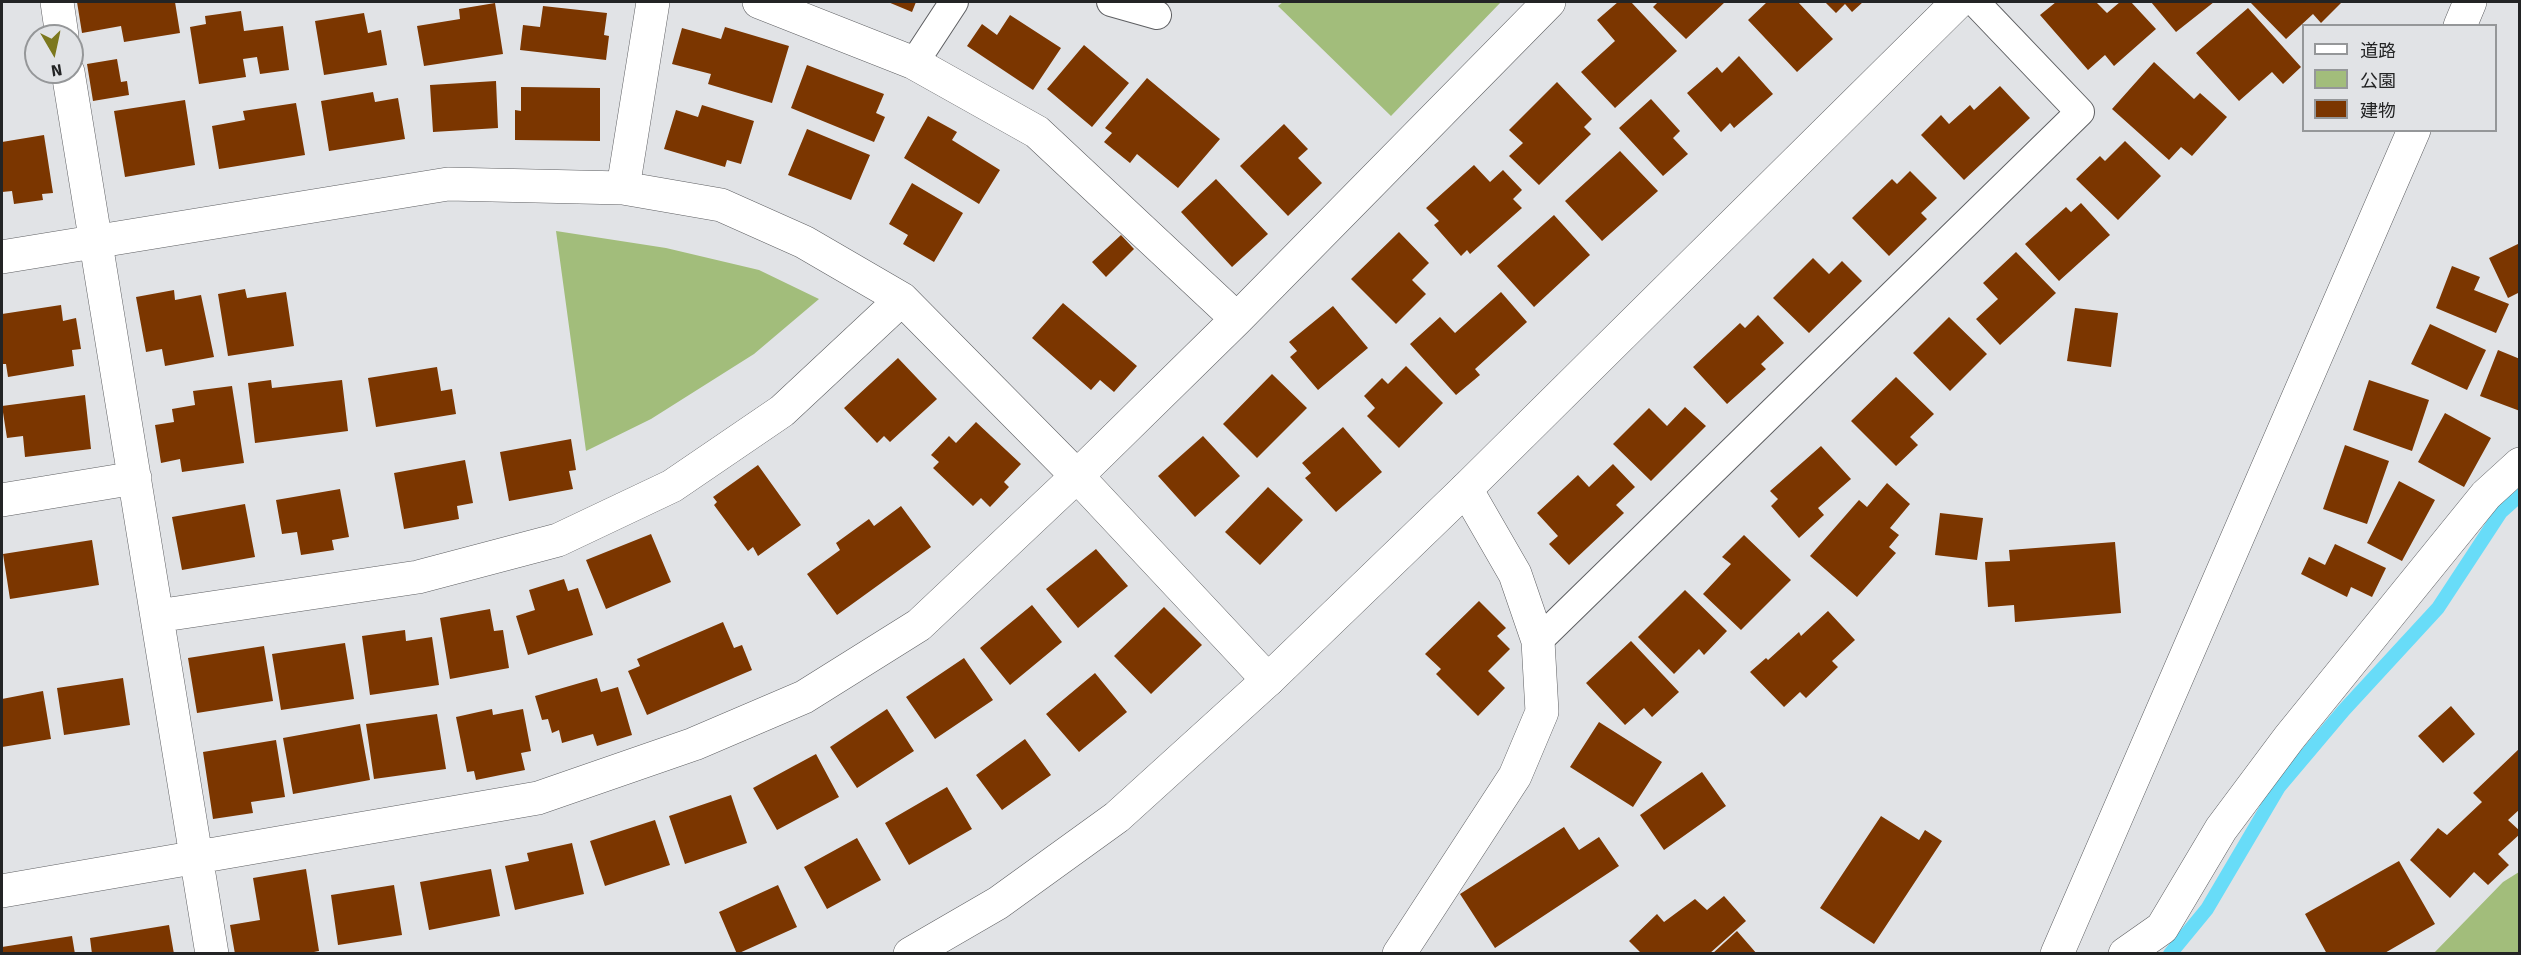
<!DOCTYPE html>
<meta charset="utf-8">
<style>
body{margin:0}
#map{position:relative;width:2521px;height:955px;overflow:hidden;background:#e1e3e6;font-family:Signika,"Noto Sans JP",sans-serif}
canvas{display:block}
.frame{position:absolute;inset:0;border:3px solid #232425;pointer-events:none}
.legend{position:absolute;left:2302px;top:24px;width:195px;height:108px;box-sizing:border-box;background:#e1e3e6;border:2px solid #959799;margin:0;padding:8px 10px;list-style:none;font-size:18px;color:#232425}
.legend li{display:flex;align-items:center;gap:12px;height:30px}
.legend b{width:30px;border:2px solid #959799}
.north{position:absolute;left:24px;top:24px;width:60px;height:60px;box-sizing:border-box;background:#e1e3e6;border:2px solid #959799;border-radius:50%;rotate:171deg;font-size:16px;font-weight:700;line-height:24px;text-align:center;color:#232425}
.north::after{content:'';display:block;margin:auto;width:21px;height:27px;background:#7c781e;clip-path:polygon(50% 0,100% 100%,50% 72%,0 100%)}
</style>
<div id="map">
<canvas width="2521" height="955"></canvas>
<div class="frame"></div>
<ul class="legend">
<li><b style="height:8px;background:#fff"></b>道路</li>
<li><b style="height:16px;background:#a2bd7b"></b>公園</li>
<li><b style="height:16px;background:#7b3600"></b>建物</li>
</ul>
<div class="north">N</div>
</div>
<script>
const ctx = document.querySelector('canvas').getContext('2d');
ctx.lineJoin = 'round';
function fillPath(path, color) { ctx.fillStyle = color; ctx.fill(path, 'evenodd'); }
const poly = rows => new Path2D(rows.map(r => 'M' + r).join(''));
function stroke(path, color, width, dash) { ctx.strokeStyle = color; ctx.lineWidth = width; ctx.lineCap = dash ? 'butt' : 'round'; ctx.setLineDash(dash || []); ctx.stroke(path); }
fillPath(poly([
 [1283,2,1501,2,1391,116,1278,6],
 [556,231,666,248,759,270,819,299,754,354,651,419,586,451],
 [2519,872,2519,953,2434,953,2503,882]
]), '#a2bd7b');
stroke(poly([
 [2170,954,2207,909,2279,787,2344,710,2438,608,2501,512,2520,495]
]), '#68dcf8', 14);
fillPath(poly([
 [77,2,175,2,180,33,124,42,121,26,82,33],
 [888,2,916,2,912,12],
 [1618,2,1631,2,1677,51,1615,108,1581,72,1615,41,1597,20],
 [1658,2,1725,2,1686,39,1653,7],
 [1767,2,1798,2,1833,39,1797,72,1748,20],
 [1825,2,1863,2,1852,12,1845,4,1836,13],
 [2056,2,2096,2,2107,13,2120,2,2131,2,2156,29,2114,66,2105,55,2088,70,2040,15],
 [2151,2,2214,2,2176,32],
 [2250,2,2342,2,2321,23,2313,14,2286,39],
 [495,3,503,54,424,66,417,26,460,19,459,9],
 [543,6,607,13,604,35,609,36,606,60,520,50,523,25,540,27],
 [2248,8,2301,67,2283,84,2272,72,2239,101,2196,53],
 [241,11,244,31,283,26,289,70,260,74,257,57,243,59,246,77,199,84,190,27,206,24,205,16],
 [364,13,368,33,381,30,387,65,324,75,315,21],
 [1010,15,1061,48,1033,90,967,46,982,24,997,35],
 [725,27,789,46,772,103,708,84,711,74,672,64,682,28,721,39],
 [1084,45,1129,83,1092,127,1047,89],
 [1739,56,1773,94,1734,128,1730,123,1721,132,1687,93,1717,67,1722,73],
 [117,59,121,82,127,81,129,95,93,101,87,64],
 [2154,62,2194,99,2200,93,2227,117,2192,156,2181,147,2169,160,2112,109],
 [807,65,884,94,876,113,885,117,874,142,791,108],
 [1147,78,1220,139,1178,188,1137,154,1130,163,1104,142,1112,133,1105,128],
 [496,81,498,128,433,132,430,85],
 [1557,82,1592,119,1584,127,1591,134,1539,185,1509,156,1523,143,1509,130],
 [2000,86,2030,118,1964,180,1921,135,1941,115,1949,124,1970,105,1974,110],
 [521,87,600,88,600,141,515,140,515,110,521,111],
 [373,92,375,102,398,98,405,139,329,151,321,101],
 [1651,99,1680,131,1673,138,1688,154,1663,176,1619,128],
 [185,100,195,165,125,177,114,111],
 [296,103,305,155,219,169,212,126,245,120,243,111],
 [702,105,754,121,741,164,727,160,725,167,664,149,676,110,698,117],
 [928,116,957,132,952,140,1000,170,979,204,904,158],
 [1284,124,1308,149,1298,158,1322,183,1288,216,1240,166],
 [807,129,870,155,851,200,788,175],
 [44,135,53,193,42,194,43,200,14,204,12,191,2,192,2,142],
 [2125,141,2161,176,2118,220,2076,179,2100,156,2105,161],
 [1620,151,1658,191,1602,241,1565,201],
 [1474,165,1490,182,1503,170,1522,190,1513,199,1522,208,1470,254,1467,250,1461,256,1434,225,1439,221,1426,208],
 [1910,171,1937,198,1921,213,1927,219,1889,256,1852,218,1892,179,1897,184],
 [1216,179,1268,234,1232,267,1181,212],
 [912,183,963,213,934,262,903,244,908,235,889,224],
 [2081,203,2110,235,2059,281,2025,244,2066,207,2071,212],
 [1554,215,1590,255,1534,307,1497,266],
 [1399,232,1429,263,1412,280,1426,294,1396,324,1351,279],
 [1121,235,1134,249,1106,277,1092,262],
 [2520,243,2520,292,2508,298,2489,258],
 [2016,252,2056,293,2000,345,1976,319,1998,299,1983,283],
 [1813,258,1829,274,1842,261,1862,281,1809,333,1773,298],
 [2452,266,2480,277,2474,290,2509,304,2496,333,2436,308],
 [245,289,247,298,286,292,294,346,228,356,218,294],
 [174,290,175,300,201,295,214,357,165,366,162,349,146,352,136,297],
 [1501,292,1527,322,1475,369,1480,375,1456,395,1410,344,1440,317,1455,333],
 [1063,303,1137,366,1114,392,1100,380,1091,390,1032,338],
 [61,305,63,321,76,318,81,349,72,350,74,366,8,377,6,364,2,364,2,314],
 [1333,306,1368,348,1318,390,1290,357,1297,351,1289,342],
 [2075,308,2118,313,2111,367,2067,361],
 [1758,315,1784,343,1761,364,1766,369,1727,404,1693,367,1740,323,1745,328],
 [1949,317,1987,354,1950,391,1913,353],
 [2430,324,2486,350,2467,390,2411,364],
 [2498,350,2520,359,2520,411,2480,396],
 [898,358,937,399,890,442,884,436,877,443,844,408],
 [1406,366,1443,403,1399,448,1367,416,1375,408,1364,396,1382,378,1388,384],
 [437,367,441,391,452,389,456,414,376,427,368,378],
 [1272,374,1307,408,1257,458,1223,424],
 [1896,377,1934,414,1910,437,1918,445,1896,466,1851,421],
 [271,380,272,388,342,380,348,431,255,443,248,383],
 [2369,380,2429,400,2412,451,2353,430],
 [232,386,244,463,182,472,180,459,161,463,155,425,174,422,172,409,195,405,193,391],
 [85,395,91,449,25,457,23,436,7,438,2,406],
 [1685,407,1706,426,1651,481,1613,444,1649,408,1667,426],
 [2445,413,2491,438,2464,487,2418,462],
 [976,422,1021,464,1004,482,1009,487,990,507,981,498,973,506,933,468,939,462,931,455,949,436,956,443],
 [1343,427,1382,472,1336,512,1305,478,1311,473,1302,463],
 [1203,436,1240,476,1195,517,1158,476],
 [571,439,576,470,569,471,573,489,509,501,500,452],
 [2345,445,2389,461,2367,524,2323,509],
 [1821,446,1851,479,1818,508,1824,515,1799,538,1771,506,1778,499,1770,491],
 [465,460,473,503,457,506,459,519,404,529,394,473],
 [1613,464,1635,487,1616,505,1624,513,1569,565,1549,544,1558,536,1537,513,1578,475,1589,487],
 [758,465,801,525,758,556,753,547,748,551,714,505,717,502,713,497],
 [2399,481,2435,500,2402,561,2367,543],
 [1887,483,1910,504,1890,528,1899,535,1889,547,1896,553,1857,597,1810,556,1859,500,1867,507],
 [1268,487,1303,520,1260,565,1225,532],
 [340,489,349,537,332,540,334,550,301,555,297,532,282,534,276,500],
 [245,504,255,557,182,570,172,517],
 [901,506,931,547,837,615,807,574,840,550,836,543,869,519,874,526],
 [1940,513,1983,518,1977,560,1935,555],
 [651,534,671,582,606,609,586,560],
 [1744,535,1791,580,1741,630,1703,594,1731,564,1722,557],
 [92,540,99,585,10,599,3,554],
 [2115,542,2121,613,2015,622,2014,605,1988,607,1985,562,2010,561,2009,550],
 [2335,544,2386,568,2372,597,2351,587,2347,597,2301,574,2309,557,2325,565],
 [1096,549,1128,586,1078,628,1046,589],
 [564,579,568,591,578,588,593,635,528,655,516,616,535,610,529,590],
 [1685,590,1727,631,1704,655,1699,649,1674,674,1638,637],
 [1479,601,1506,628,1497,636,1510,649,1488,671,1505,688,1478,716,1436,674,1441,669,1425,654],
 [1032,605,1062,642,1010,685,980,648],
 [1164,607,1202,645,1151,694,1114,656],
 [490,609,494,631,503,630,509,668,450,679,440,618],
 [1828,611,1855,640,1832,661,1838,667,1806,698,1800,692,1784,707,1750,672,1766,658,1768,660,1799,632,1801,636],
 [723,622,734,648,742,645,752,670,647,715,628,671,640,666,637,659],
 [405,630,406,641,432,637,439,685,370,695,362,636],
 [1631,641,1679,692,1652,717,1644,708,1625,725,1586,683],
 [345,643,354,699,281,710,272,654],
 [264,646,273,701,197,713,188,658],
 [964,658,993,700,935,739,906,697],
 [1095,673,1127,712,1079,752,1046,714],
 [123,678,130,725,64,735,57,688],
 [597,678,601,692,618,687,632,735,597,746,593,734,562,743,559,730,552,733,548,719,542,720,535,696],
 [43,691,51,739,2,747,2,699],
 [2451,706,2475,734,2443,763,2418,736],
 [492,709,493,715,523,709,531,751,521,753,525,770,476,780,474,771,467,772,456,717],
 [887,709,914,751,857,788,830,747],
 [437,714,446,769,374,779,366,724],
 [1599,722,1662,762,1633,807,1570,767],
 [360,724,370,780,293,794,283,738],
 [1025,739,1051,775,1002,810,976,775],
 [276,740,285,797,251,802,253,813,213,819,203,752],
 [2520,748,2520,809,2508,820,2520,831,2520,834,2498,854,2509,865,2488,885,2474,872,2450,898,2410,860,2438,828,2447,835,2482,802,2473,793],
 [816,754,839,797,777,830,753,788],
 [1702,772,1726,806,1664,850,1640,815],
 [947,787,972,829,909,865,885,823],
 [731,795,747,843,685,864,669,816],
 [1881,816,1919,840,1925,830,1942,841,1874,944,1820,908],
 [655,820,670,865,605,886,590,841],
 [1564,827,1579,850,1599,837,1619,866,1495,948,1460,894],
 [857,838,881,880,827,909,804,867],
 [572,843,584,894,515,910,505,866,529,861,527,853],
 [2399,861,2435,924,2383,954,2327,954,2305,914],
 [306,869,319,951,304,954,235,954,230,925,260,920,253,878],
 [491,869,500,916,429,930,420,882],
 [394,885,402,935,338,945,331,895],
 [778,885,797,927,737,954,719,912],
 [1724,896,1746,921,1709,954,1642,954,1629,941,1657,914,1664,922,1695,899,1707,910],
 [169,925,174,954,92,954,90,938],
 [1737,931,1757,954,1712,954],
 [72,936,75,954,2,954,2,947]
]), '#7b3600');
const service = poly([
 [1111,2,1157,15],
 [914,63,954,2],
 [1538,641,2080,112,1975,2]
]);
const minor = poly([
 [57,2,62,36],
 [759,2,914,63,1037,132,1237,319],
 [68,72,212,954],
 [623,188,653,2],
 [2,257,448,184,623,188,721,205,804,242,902,299,1077,476,1268,680],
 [2,500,135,478],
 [157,616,418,577,558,540,672,486,782,411,902,299],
 [2,891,538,798,694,744,804,697,919,625,1077,476,1237,319,1549,2],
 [1399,954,1515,776,1542,712,1538,641,1515,574,1466,489],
 [2125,954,2162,928,2221,829,2289,738,2486,495,2520,464]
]);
const tertiary = poly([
 [2460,26,2470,2],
 [910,954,998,903,1117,817,1268,680,1466,489,1958,2],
 [2057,954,2414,130]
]);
stroke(service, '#5e5f62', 30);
stroke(minor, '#5e5f62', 34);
stroke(tertiary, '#5e5f62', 34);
stroke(service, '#fff', 28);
stroke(minor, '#fff', 33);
stroke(tertiary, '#fff', 33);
</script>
